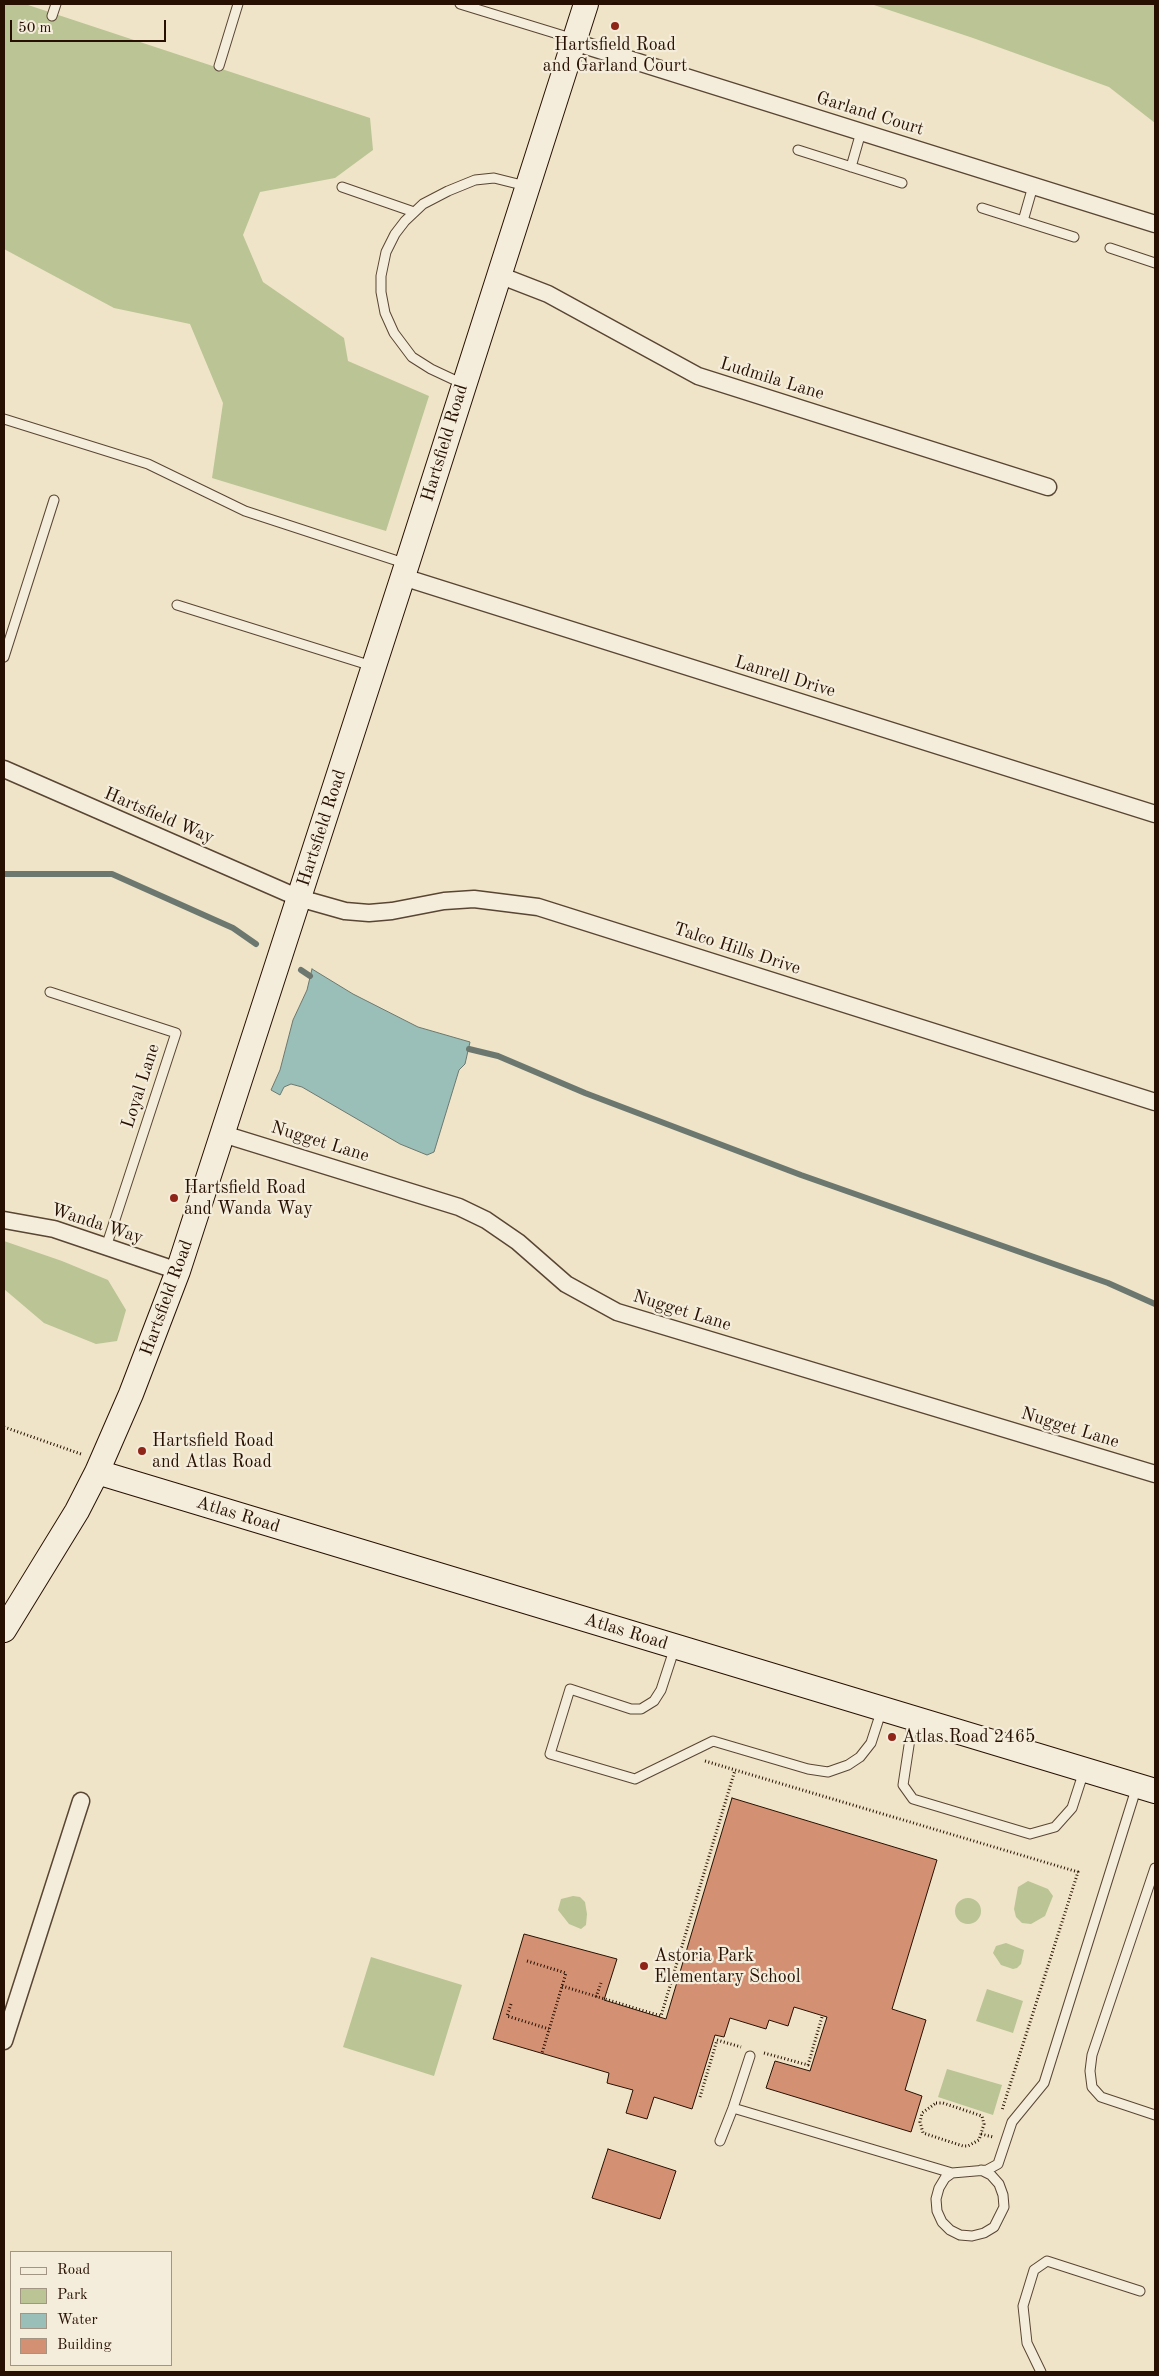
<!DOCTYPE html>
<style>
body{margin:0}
#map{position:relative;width:1159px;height:2376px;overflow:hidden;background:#efe4c7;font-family:"Old Standard TT",serif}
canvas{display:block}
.frame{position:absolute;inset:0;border:5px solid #271002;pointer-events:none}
.legend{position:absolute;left:10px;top:2251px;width:162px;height:115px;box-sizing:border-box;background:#f5eddb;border:1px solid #a39584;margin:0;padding:6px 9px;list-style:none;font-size:15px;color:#271002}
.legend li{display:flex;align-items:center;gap:10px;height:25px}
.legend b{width:25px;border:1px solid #a39584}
.scale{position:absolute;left:10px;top:20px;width:156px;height:22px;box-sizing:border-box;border:2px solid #271002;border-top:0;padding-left:6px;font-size:15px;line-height:18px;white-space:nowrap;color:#271002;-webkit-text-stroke:4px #f5eddb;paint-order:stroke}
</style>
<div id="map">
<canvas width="1159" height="2376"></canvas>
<div class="frame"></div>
<ul class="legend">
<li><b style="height:6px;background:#f5eddb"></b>Road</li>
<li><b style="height:14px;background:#bbc494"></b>Park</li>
<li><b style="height:14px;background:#9abeb8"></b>Water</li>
<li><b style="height:14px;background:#d39072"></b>Building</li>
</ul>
<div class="scale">50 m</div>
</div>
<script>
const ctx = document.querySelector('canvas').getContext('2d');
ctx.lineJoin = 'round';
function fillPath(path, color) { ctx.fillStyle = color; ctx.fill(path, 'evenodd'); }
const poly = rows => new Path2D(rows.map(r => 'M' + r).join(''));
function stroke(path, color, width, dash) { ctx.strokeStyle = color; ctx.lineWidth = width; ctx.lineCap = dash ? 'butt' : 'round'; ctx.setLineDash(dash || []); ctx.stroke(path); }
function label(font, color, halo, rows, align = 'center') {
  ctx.font = font + ' "Old Standard TT",serif'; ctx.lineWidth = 4.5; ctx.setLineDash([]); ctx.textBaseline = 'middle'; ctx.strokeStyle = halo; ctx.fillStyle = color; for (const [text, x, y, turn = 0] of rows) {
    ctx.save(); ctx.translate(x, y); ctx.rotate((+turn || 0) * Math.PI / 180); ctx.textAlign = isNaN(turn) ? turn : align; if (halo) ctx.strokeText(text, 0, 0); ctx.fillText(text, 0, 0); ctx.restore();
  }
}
fillPath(poly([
 [4,4,25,4,370,118,373,150,335,178,260,192,243,235,263,282,344,338,348,361,429,396,386,531,212,478,223,403,190,324,114,308,4,249],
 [871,4,1155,4,1155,123,1109,87,973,38],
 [4,1241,62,1261,108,1280,126,1310,117,1341,96,1344,44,1323,4,1289],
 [1028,1881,1048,1889,1053,1896,1045,1916,1031,1924,1022,1923,1016,1917,1014,1909,1018,1887],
 [573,1896,580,1897,585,1902,587,1914,586,1925,581,1929,569,1924,558,1910,561,1899],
 '955 1911a13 13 0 1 1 26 0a13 13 0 1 1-26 0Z',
 [1006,1943,1024,1950,1021,1964,1017,1968,1013,1969,1001,1965,993,1953,996,1946],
 [371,1957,462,1985,434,2076,343,2047],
 [987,1989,1023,2001,1013,2033,976,2021],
 [947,2069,1002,2085,993,2115,938,2097]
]), '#bbc494');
const water = poly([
 [312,969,353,994,418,1027,470,1042,465,1064,459,1070,434,1152,427,1155,400,1144,302,1087,291,1084,284,1087,280,1095,271,1090,280,1070,293,1020,307,990,312,969]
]);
fillPath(water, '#9abeb8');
stroke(water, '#6c786f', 1);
stroke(poly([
 [4,874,112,874,233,928,256,944],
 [301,970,310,976],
 [469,1049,498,1056,585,1093,801,1175,1108,1283,1155,1304]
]), '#6c786f', 6);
const building = poly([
 [732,1798,937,1860,892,2009,926,2020,905,2090,922,2096,911,2132,766,2088,775,2061,810,2071,827,2017,794,2007,788,2026,769,2020,766,2029,730,2018,724,2037,715,2035,692,2109,654,2097,647,2119,626,2113,633,2090,607,2083,609,2073,493,2039,524,1934,617,1959,604,2000,666,2019,732,1798],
 [608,2149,676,2171,660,2219,592,2198,608,2149]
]);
fillPath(building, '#d39072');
stroke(building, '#271002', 1);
const lane = poly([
 [460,4,574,39],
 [52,16,56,4],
 [219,66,238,4],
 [798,150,902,183],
 [851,167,861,132],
 [342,187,414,212],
 [982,208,1074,237],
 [1023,221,1033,186],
 [1110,248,1155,263],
 [463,384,431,369,412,357,394,333,385,313,381,292,381,276,386,252,395,234,405,221,423,204,448,191,475,180,494,178,526,186],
 [4,419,148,464,245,511,407,564],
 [177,605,372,666],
 [4,657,54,500],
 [50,992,176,1033,106,1247],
 [675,1647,661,1690,654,1701,641,1709,631,1709,570,1689,550,1754,635,1779,713,1741,808,1769,828,1772,848,1765,860,1757,871,1743,882,1709],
 [913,1719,903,1785,913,1799,1030,1834,1055,1827,1072,1808,1084,1771],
 [1155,1868,1092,2055,1090,2071,1092,2087,1101,2097,1155,2115],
 [733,2108,952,2173,987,2170,998,2164,1012,2122,1044,2083,1137,1786],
 [720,2141,733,2108,750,2056],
 [952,2173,945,2178,939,2188,936,2199,937,2211,942,2222,950,2230,960,2235,972,2236,984,2233,994,2227,1004,2207,1003,2195,999,2184,991,2175,981,2170],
 [1041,2372,1027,2343,1023,2306,1034,2270,1047,2261,1140,2291]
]);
const street = poly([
 [574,42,1155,224],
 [499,275,548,294,698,376,1048,487],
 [403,577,1155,814],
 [4,769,299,898,345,911,369,913,392,911,444,901,474,899,538,907,1155,1102],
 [223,1134,459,1207,486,1220,518,1242,566,1284,617,1312,1155,1474],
 [4,1220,54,1229,178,1271],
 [4,2041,81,1801]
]);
const secondary = poly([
 [97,1472,1155,1791],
 [4,1630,77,1511,97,1472,131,1394,178,1271,407,564,586,4]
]);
stroke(lane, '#594533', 11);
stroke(street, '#594533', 19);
stroke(secondary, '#271002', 26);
stroke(poly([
 [4,1427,81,1454],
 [705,1761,1078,1872,1002,2110],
 [527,1961,566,1973,542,2053],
 [562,1986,661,2016,735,1770],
 [596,1997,601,1983],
 [511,2004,507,2016,549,2029],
 [764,2053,808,2065,822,2017],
 [700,2097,717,2040,741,2047],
 [936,2103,943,2103,982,2116,984,2124,979,2140,968,2146,963,2146,923,2133,920,2122,922,2113,936,2103],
 [981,2134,993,2137]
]), '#271002', 3, [1, 2.5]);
stroke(lane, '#f5eddb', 9);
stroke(street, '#f5eddb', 16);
stroke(secondary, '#f5eddb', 24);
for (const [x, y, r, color] of [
 [615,26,5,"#8f2418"],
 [174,1198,5,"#8f2418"],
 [142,1451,5,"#8f2418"],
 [892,1737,5,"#8f2418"],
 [644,1966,5,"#8f2418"]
]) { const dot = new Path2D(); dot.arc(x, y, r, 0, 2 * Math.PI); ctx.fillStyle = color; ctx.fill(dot); stroke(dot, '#f5eddb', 2); }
label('18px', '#271002', '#f5eddb', [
 ["Hartsfield Road",615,45,"center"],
 ["and Garland Court",615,66,"center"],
 ["Hartsfield Road",184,1188],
 ["and Wanda Way",184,1209],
 ["Hartsfield Road",152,1441],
 ["and Atlas Road",152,1462],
 ["Atlas Road 2465",902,1737],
 ["Astoria Park",654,1956],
 ["Elementary School",654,1977]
], 'left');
label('18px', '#271002', '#f5eddb', [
 ["Garland Court",870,114,17],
 ["Ludmila Lane",772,379,17],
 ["Hartsfield Road",445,443,-73],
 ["Lanrell Drive",785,677,17],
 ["Hartsfield Way",159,816,23],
 ["Hartsfield Road",322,828,-72],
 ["Talco Hills Drive",737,949,18],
 ["Loyal Lane",141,1086,-72],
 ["Nugget Lane",320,1142,17],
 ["Wanda Way",97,1224,18],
 ["Hartsfield Road",167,1298,-70],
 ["Nugget Lane",682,1311,17],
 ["Nugget Lane",1070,1428,17],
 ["Atlas Road",238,1515,17],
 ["Atlas Road",626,1632,17]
]);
</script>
